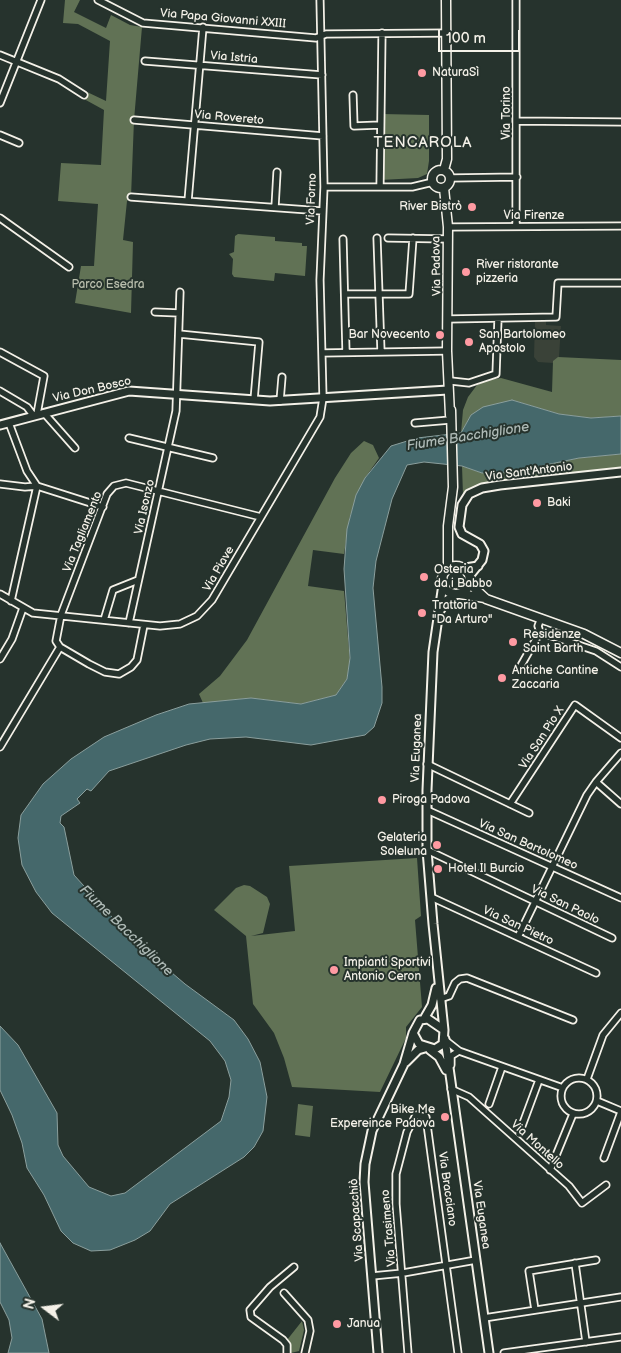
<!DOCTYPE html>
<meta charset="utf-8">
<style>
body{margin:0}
#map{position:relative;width:621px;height:1353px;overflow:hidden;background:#26332d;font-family:"Balsamiq Sans",sans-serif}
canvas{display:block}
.north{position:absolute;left:20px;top:1283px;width:50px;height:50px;-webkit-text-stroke:4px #26332d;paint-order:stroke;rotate:285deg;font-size:14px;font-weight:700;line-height:20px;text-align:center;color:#f4f1e8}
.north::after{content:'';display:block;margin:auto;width:18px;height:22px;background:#f4f1e8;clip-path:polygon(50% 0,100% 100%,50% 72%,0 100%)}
.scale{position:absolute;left:438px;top:30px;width:82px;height:22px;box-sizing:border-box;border:2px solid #f4f1e8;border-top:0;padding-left:6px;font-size:15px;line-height:18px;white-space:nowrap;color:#f4f1e8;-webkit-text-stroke:4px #26332d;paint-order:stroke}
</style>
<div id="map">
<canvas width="621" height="1353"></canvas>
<div class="north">N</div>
<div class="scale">100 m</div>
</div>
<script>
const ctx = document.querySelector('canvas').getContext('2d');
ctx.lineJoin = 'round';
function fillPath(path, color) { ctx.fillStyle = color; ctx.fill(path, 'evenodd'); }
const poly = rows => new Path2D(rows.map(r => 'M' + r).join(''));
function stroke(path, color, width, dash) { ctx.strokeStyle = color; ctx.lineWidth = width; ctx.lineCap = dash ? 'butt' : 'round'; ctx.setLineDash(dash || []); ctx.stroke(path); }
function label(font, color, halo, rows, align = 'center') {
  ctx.font = font + ' "Balsamiq Sans",sans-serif'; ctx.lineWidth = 4; ctx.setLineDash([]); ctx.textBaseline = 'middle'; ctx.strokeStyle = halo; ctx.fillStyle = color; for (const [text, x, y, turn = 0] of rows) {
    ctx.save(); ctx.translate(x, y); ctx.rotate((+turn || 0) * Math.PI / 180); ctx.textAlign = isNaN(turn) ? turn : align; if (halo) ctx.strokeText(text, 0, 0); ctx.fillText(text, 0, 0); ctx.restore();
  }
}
fillPath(poly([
 [535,321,546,321,546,325,561,326,559,357,553,363,538,362,534,357]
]), '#3a4238');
fillPath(poly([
 [65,0,80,0,74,12,106,28,111,15,130,25,142,27,134,120,131,197,127,201,123,240,133,242,131,313,75,303,81,266,94,266,98,204,58,201,61,163,101,165,104,110,84,99,85,91,106,101,110,41,78,24,63,23],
 [382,114,429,115,429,161,427,174,418,178,380,180],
 [238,234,275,237,275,241,302,243,302,246,307,246,305,276,275,273,274,281,234,277,232,274,233,259,229,254,234,252,235,236],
 [558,357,621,360,621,416,591,418,559,414,512,400,471,415,461,433,463,410,468,397,477,385,488,380,501,378,552,392,553,361],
 [364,441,373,445,379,458,365,478,350,516,344,554,313,550,308,586,344,591,350,662,347,679,336,695,301,704,251,698,203,703,199,694,220,676,247,640,335,478,351,453],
 [621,454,621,472,487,483,473,488,463,495,462,466,482,473,512,472,579,458],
 [417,858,421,916,415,920,422,1007,406,1027,406,1038,380,1092,292,1087,284,1058,274,1033,253,1004,246,936,214,910,236,888,244,885,250,886,267,897,270,904,263,933,251,936,295,931,289,866],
 [298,1104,313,1106,310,1137,295,1135],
 [302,1321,304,1330,299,1351,291,1353,291,1347,287,1340]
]), '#617255');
const water = poly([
 [512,400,559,414,591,418,621,416,621,454,579,458,512,472,482,473,462,466,424,462,407,465,392,499,376,561,373,588,382,687,382,703,374,727,365,735,311,745,246,737,210,739,186,745,109,771,91,791,87,789,77,799,80,803,61,816,60,823,64,827,74,875,131,938,185,984,234,1020,248,1039,260,1062,267,1097,263,1131,254,1147,244,1157,170,1204,150,1231,135,1240,110,1250,91,1251,73,1243,61,1231,44,1195,27,1168,22,1143,12,1115,0,1090,0,1026,18,1045,57,1113,58,1145,63,1156,89,1187,111,1196,125,1193,221,1121,229,1097,231,1080,225,1061,210,1041,52,913,36,892,22,865,18,838,21,815,43,784,71,759,104,737,156,715,189,704,251,698,301,704,336,695,347,679,350,658,344,569,347,529,356,495,365,478,391,446,417,438,461,433,471,415,483,407,512,400],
 [0,1243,42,1319,49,1353,8,1353,12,1338,9,1320,0,1302,0,1243]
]);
fillPath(water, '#45686b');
stroke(water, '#8b9f9d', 1);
const minor = poly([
 [98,0,143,23,316,38,326,34,447,33],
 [516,0,516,226],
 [0,55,59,79,84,95],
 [145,61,322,75],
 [353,95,354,126,380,125],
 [0,103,41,0],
 [134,120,323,136],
 [517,121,621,122],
 [0,135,19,143],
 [451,178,517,177],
 [324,187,412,187,433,182],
 [380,187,382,33],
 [131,197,322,211],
 [188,201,203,27],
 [275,207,277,172],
 [0,218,69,267],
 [448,227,621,226],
 [377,238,381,352],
 [388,238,448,239],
 [343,239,346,352],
 [345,294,409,294,413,238],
 [155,312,179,313],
 [449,319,556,317,558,283,621,283],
 [179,334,259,342,254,400],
 [0,352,44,376,37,414],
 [322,353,447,351],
 [451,381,469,383,496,374,498,319],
 [0,391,27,407,33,415],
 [280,401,282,377],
 [44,413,75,448],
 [9,423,27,471,37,486,11,601],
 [415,423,450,420],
 [129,438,213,458],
 [0,484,25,487,37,486,103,507],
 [0,594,33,613,160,626,180,624,197,616,212,600,320,417,323,398,320,280,324,187,320,0],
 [541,618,538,626,540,632,596,651,621,667],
 [104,620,113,590,138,580],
 [129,623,176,411,180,292],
 [144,625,137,660,131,667,119,674,105,672,89,664,60,647,56,641,61,615,107,494,114,486,126,483,261,517],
 [0,659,12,639,23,608],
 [519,669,540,632],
 [0,747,60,647],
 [427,764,529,813],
 [596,782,621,804],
 [510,804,575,705,621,738],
 [427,810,621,898],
 [427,850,612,938],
 [431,897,596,973],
 [518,937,587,795,596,782,621,753],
 [440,999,449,996,455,983,460,979,467,978,573,1020],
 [445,1040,459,1051,563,1088],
 [451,1065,451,1056,459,1051],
 '561 1096a18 18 0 1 1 36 0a18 18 0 1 1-36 0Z',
 [587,1079,603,1035,621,1013],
 [451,1089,469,1097,569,1186,582,1203,606,1185],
 [597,1101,621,1111],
 [489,1104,502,1067],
 [519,1134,539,1080],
 [604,1158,621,1112],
 [550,1170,573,1114],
 [575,1263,586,1342],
 [372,1276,403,1273,476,1260],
 [284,1293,308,1320,310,1331,305,1353],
 [535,1310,529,1271,596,1260],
 [484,1318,621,1297],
 [287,1353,287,1345,283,1340,251,1317,250,1310,270,1287,294,1267],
 [408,1353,396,1204,396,1174,407,1132,416,1115,426,1117,458,1353],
 [504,1353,621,1337]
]);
const tertiary = poly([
 [0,425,129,391,270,401,448,390],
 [465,568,478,566],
 [470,575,482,560,484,551,480,544,462,534,459,527,462,505,469,494,482,488,500,485,621,472],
 [443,584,433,652,427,790,427,850,433,924,444,1030],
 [439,612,447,600,457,594],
 [424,1019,432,1005,436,988],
 [428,1019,444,1030,443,1044,435,1049,419,1044,413,1033,420,1020,428,1019],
 [445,1039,489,1353],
 [430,1050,439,1057,446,1070],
 [406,1062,418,1050,425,1048],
 [378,1353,364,1182,365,1164,372,1131,404,1064,413,1033]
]);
const secondary = poly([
 '432 179a9 9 0 1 1 18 0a9 9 0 1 1-18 0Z',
 [444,170,447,159,446,0],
 [444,188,448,227,447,351,450,415],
 '442 580a14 14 0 1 1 28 0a14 14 0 1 1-28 0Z',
 [448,568,448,526,453,487,451,410],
 [470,584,486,599,584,634,621,653],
 [460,594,485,598]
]);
stroke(minor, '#f4f1e8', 9);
stroke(tertiary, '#f4f1e8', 11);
stroke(secondary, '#f4f1e8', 11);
stroke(minor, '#26332d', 5.5);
stroke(tertiary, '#26332d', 7);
stroke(secondary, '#26332d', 8);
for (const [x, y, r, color] of [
 [422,73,5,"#ff9aa2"],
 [472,207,5,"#ff9aa2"],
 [466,272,5,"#ff9aa2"],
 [440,335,5,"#ff9aa2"],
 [469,342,5,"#ff9aa2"],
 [537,503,5,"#ff9aa2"],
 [424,577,5,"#ff9aa2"],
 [422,613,5,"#ff9aa2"],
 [513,642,5,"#ff9aa2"],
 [502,678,5,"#ff9aa2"],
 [382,800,5,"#ff9aa2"],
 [437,845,5,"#ff9aa2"],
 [438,869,5,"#ff9aa2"],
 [334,970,5,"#ff9aa2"],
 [445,1117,5,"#ff9aa2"],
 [337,1324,5,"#ff9aa2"]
]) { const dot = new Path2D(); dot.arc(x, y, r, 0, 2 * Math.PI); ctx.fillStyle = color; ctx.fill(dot); stroke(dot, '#26332d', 2); }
label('12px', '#f4f1e8', '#26332d', [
 ["Via Papa Giovanni XXIII",223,19,5],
 ["Via Istria",234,58,5],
 ["Via Torino",507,113,-90],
 ["Via Rovereto",229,118,5],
 ["Via Forno",312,199,-88],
 ["Via Firenze",534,216],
 ["Via Padova",437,266,-91],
 ["Via Don Bosco",92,390,-13],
 ["Via Sant'Antonio",529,472,-7],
 ["Via Isonzo",145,507,-77],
 ["Via Tagliamento",83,532,-68],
 ["Via Piave",219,569,-60],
 ["Via San Pio X",542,738,-57],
 ["Via Euganea",417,748,-88],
 ["Via San Bartolomeo",528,845,24],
 ["Via San Paolo",565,905,26],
 ["Via San Pietro",518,926,25],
 ["Via Montello",537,1145,42],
 ["Via Bracciano",447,1189,82],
 ["Via Euganea",481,1215,82],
 ["Via Scapacchiò",357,1220,-94],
 ["Via Trasimeno",389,1228,-95]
]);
label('12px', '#f4f1e8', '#26332d', [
 ["NaturaSì",432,73],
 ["River Bistrò",462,207,"right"],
 ["River ristorante",476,265],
 ["pizzeria",476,279],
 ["Bar Novecento",430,335,"right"],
 ["San Bartolomeo",479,335],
 ["Apostolo",479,349],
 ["Baki",547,503],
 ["Osteria",434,570],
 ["da i Babbo",434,584],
 ["Trattoria",432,606],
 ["\"Da Arturo\"",432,620],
 ["Residenze",523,635],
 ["Saint Barth",523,649],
 ["Antiche Cantine",512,671],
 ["Zaccaria",512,685],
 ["Piroga Padova",392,800],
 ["Gelateria",427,838,"right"],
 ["Soleluna",427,852,"right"],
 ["Hotel Il Burcio",448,869],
 ["Impianti Sportivi",344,963],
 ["Antonio Ceron",344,977],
 ["Bike Me",435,1110,"right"],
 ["Expereince Padova",435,1124,"right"],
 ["Janua",347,1324]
], 'left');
label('12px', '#b9bead', '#26332d', [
 ["Parco Esedra",108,285]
]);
label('italic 14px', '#aebab6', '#26332d', [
 ["Fiume Bacchiglione",468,437,-9],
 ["Fiume Bacchiglione",126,931,44]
]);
ctx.letterSpacing = '1px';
label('15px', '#f4f1e8', '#26332d', [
 ["TENCAROLA",423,143]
]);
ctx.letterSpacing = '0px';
</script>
